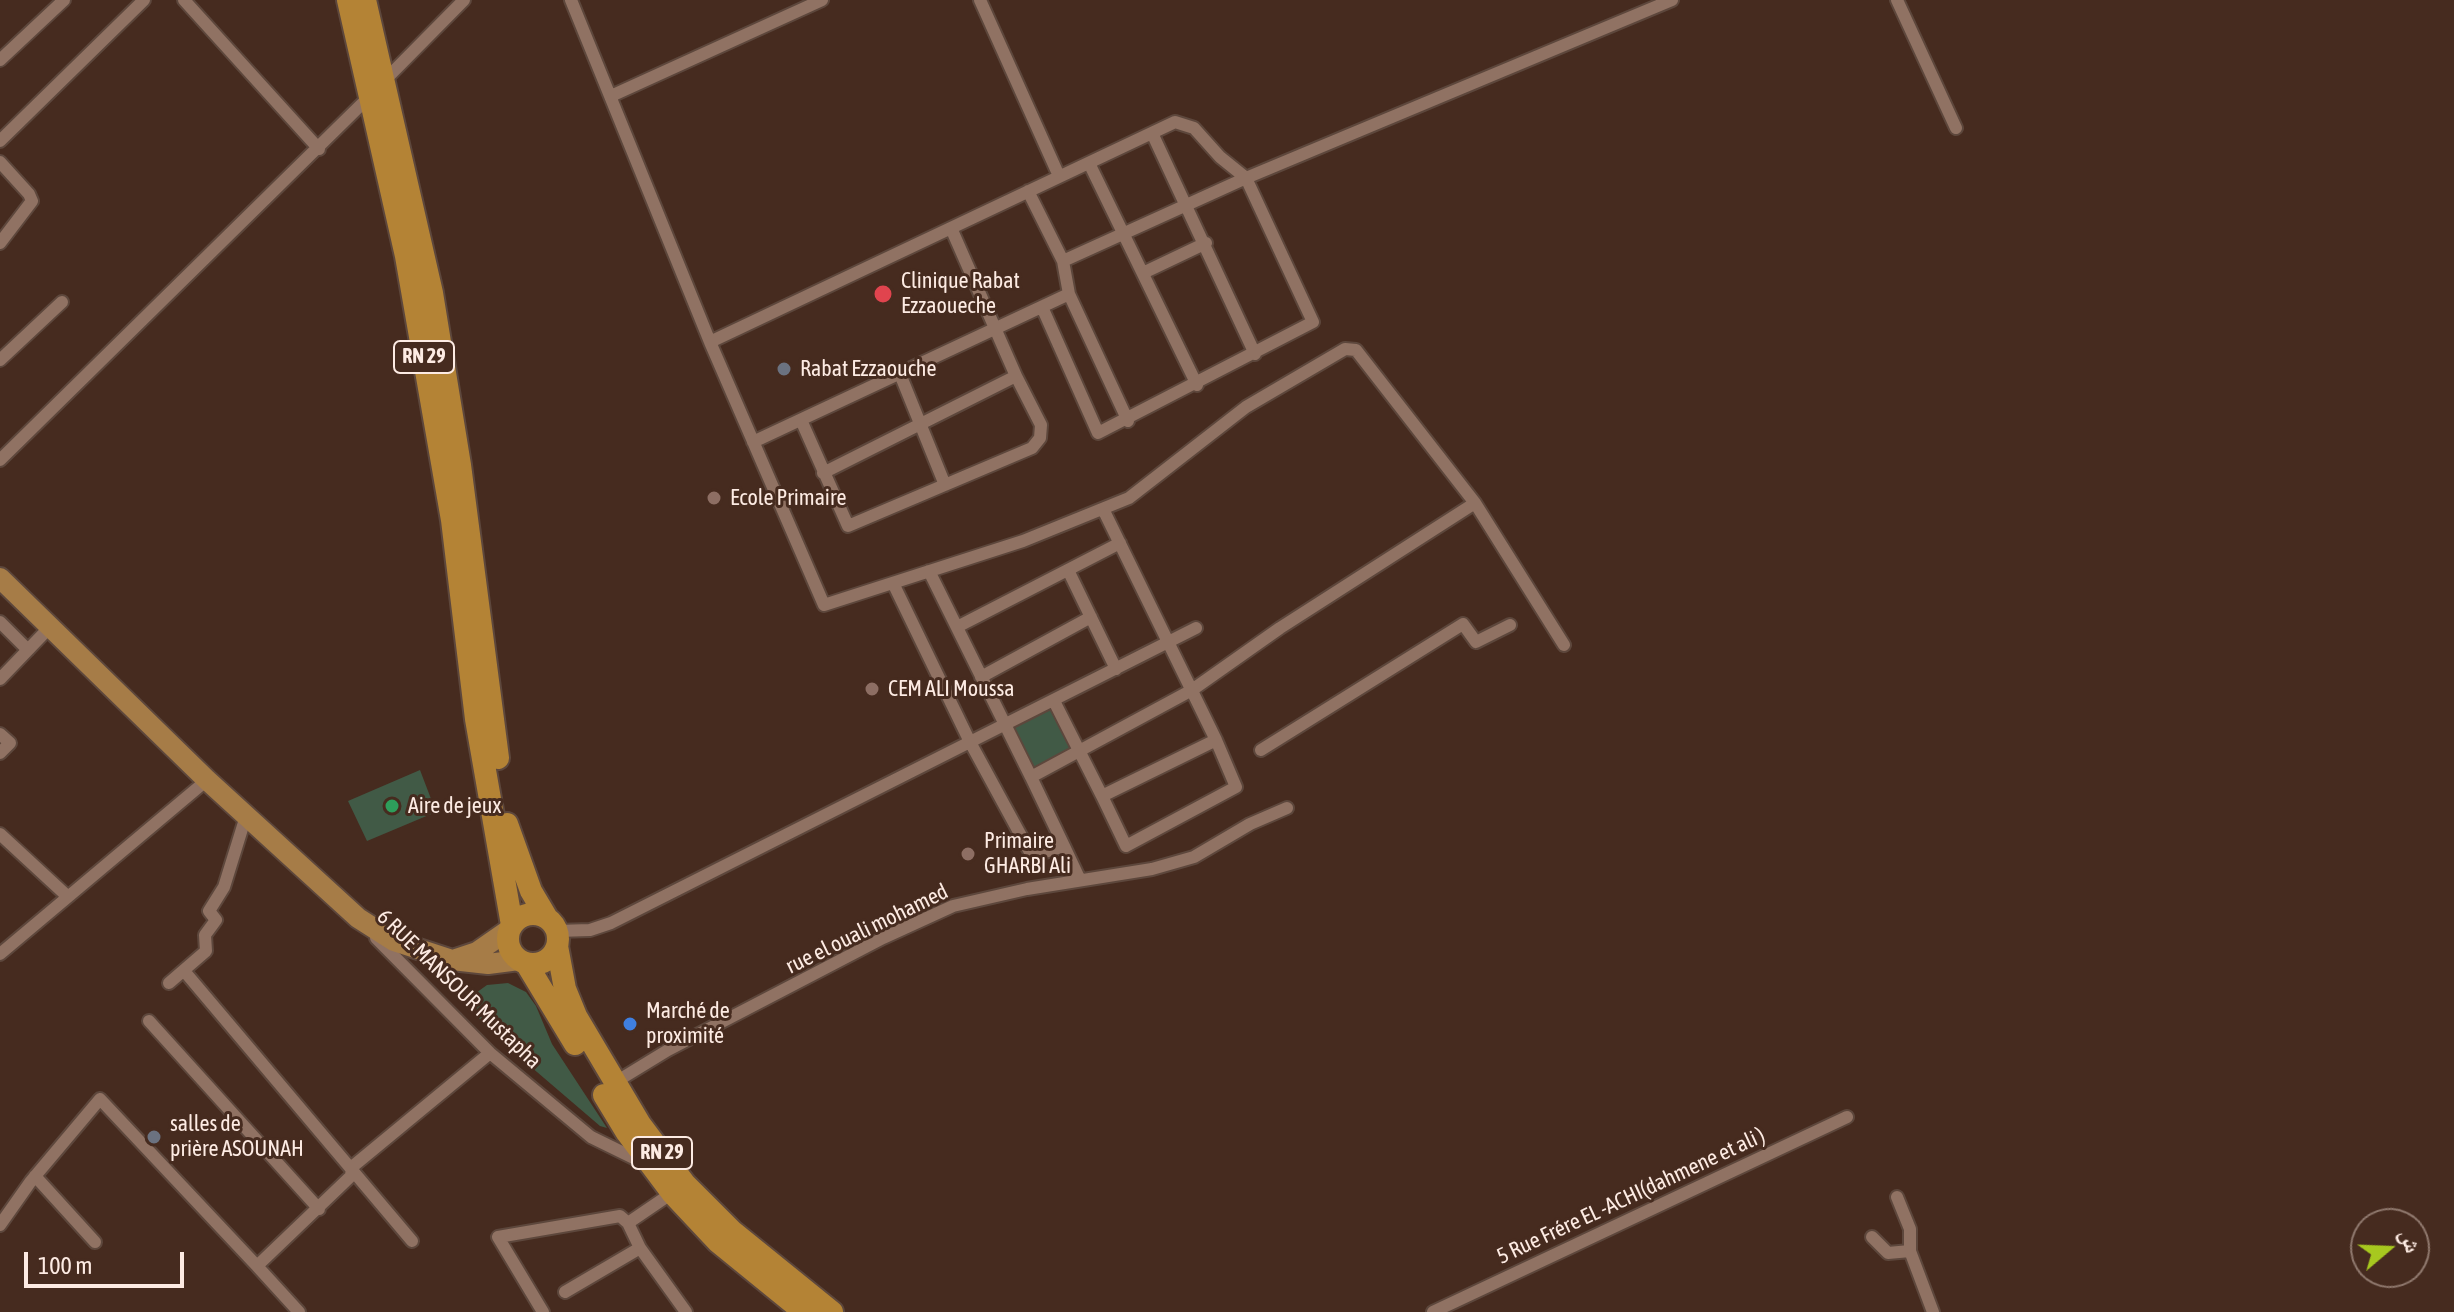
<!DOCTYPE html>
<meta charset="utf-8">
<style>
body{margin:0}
#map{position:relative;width:2454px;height:1312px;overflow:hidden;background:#462b1f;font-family:"Asap Condensed","Noto Naskh Arabic",sans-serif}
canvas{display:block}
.north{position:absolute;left:2350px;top:1208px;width:80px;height:80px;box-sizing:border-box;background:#462b1f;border:2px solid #8f786d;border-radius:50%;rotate:71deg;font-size:22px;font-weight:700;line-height:32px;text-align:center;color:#fdebe3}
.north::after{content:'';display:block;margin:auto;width:28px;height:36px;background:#a7c81f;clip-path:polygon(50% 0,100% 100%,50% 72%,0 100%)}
.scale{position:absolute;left:24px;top:1252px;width:160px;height:36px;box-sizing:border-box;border:4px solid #fdebe3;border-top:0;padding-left:10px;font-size:24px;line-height:28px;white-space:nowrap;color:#fdebe3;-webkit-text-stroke:6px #462b1f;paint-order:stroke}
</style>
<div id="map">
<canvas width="2454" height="1312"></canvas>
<div class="north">ش</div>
<div class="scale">100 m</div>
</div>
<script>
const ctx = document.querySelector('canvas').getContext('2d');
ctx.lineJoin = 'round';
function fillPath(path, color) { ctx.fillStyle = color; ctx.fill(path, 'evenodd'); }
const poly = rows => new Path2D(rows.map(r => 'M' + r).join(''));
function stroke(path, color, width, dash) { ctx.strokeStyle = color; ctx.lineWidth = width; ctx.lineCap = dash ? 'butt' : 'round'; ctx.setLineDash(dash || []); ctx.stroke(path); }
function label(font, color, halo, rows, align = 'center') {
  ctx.font = font + ' "Asap Condensed",sans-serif'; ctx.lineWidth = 6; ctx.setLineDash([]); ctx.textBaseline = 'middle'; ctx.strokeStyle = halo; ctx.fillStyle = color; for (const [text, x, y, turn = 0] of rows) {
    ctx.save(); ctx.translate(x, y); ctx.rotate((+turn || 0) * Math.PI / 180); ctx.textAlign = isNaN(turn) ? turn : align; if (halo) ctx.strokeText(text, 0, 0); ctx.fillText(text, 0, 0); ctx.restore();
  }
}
fillPath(poly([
 [1053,705,1074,748,1032,772,1010,726],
 [420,770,436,812,367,841,348,801],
 [508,983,526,992,536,1006,552,1044,607,1128,600,1126,488,1030,472,1009,473,995,487,985]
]), '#415a46');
const street = poly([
 [184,0,319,149],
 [571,0,710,342,824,605,1023,541,1129,498,1246,407,1345,349,1356,350,1475,503,1564,645],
 [980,0,1059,176],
 [1897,0,1956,128],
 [0,60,64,0],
 [384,81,464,0],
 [611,96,822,0],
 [1152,133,1255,354],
 [0,141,144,0],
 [0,162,29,194,32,201,0,243],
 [1089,163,1197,385],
 [1028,191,1063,261,1069,294,1128,421],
 [1063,261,1246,178,1672,0],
 [1143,273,1206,243],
 [710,342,1175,122,1194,128,1220,157,1246,178,1313,322,1098,433,1042,307],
 [0,360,62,302],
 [900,374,945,485],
 [801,420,848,526,1032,448,1040,438,1041,425,1016,376],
 [753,442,1069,294],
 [0,460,371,95],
 [823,473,1016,376,951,228],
 [1068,570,1116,669],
 [929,571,1031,777,1192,690,1280,628,1475,503],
 [893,583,970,742,1032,856,1064,846,1031,777],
 [0,622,28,650],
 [957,627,1120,543],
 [981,677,1091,617],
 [0,679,49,628],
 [1054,701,1102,796,1216,740,1103,509],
 [0,734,10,743,0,753],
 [1261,750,1463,624,1476,642,1510,625],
 [1102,796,1126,846,1236,787,1216,740],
 [0,834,66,895],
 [1064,846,1080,880],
 [557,931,590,930,611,923,1196,628],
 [376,938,490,1053,591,1137,646,1164],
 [0,954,207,780],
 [185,972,412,1241],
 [169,983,206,951,205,935,216,920,209,911,224,887,246,816],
 [149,1021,319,1209],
 [614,1083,668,1050,883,938,953,906,1027,889,1152,869,1194,857,1250,824,1287,808],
 [35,1176,95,1242],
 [1897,1197,1910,1229,1910,1251,1933,1312],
 [628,1223,640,1248,686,1312],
 [0,1225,31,1181,100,1099,257,1266,351,1176,352,1167,490,1053],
 [1872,1237,1888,1253,1910,1251],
 [257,1266,299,1312],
 [565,1292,640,1248],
 [543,1312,498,1237,620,1216,628,1223,672,1193],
 [1433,1312,1847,1117]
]);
const primary = poly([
 [0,578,207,780,358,918,394,941,452,960,488,964,519,960],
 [456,959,477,952,510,929]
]);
const highway = poly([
 [348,0,406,256,452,520,476,719,512,925],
 [365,0,432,293,460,465,498,758],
 [507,824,531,891,547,918],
 '508 939a25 25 0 1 1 50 0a25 25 0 1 1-50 0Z',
 [557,946,565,989,576,1016,640,1124,685,1184,732,1231,832,1312],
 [526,963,575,1044],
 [604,1095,627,1133,672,1193,718,1242,804,1312]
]);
stroke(street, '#5d473c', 16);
stroke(primary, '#5d473c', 24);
stroke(highway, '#5d473c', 26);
stroke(street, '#907263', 12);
stroke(primary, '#a67c47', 20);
stroke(highway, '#b48335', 22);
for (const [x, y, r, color] of [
 [883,294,10,"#e0444e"],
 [784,369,8,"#6b7280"],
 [714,498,8,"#8d6e63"],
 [872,689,8,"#8d6e63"],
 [392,806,8,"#2e9e5b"],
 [968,854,8,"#8d6e63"],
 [630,1024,8,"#3f7fe0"],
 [154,1137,8,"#6b7280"]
]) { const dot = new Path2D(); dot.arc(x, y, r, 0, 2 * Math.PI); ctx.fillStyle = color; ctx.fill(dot); stroke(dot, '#462b1f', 3); }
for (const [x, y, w] of [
 [424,357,60],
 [662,1153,60]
]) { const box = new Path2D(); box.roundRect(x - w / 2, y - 16, w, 32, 6); ctx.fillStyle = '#462b1f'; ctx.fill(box); stroke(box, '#fdebe3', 2); }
label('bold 20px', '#fdebe3', null, [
 ["RN 29",424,357],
 ["RN 29",662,1153]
]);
label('22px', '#fdebe3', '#462b1f', [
 ["Clinique Rabat",901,281],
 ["Ezzaoueche",901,306],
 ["Rabat Ezzaouche",800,369],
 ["Ecole Primaire",730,498],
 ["CEM ALI Moussa",888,689],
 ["Aire de jeux",408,806],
 ["Primaire",984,841],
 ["GHARBI Ali",984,866],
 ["Marché de",646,1011],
 ["proximité",646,1036],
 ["salles de",170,1124],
 ["prière ASOUNAH",170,1149]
], 'left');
label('22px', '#fdebe3', '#462b1f', [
 ["rue el ouali mohamed",867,929,-26],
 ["6 RUE MANSOUR Mustapha",459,989,44],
 ["5 Rue Frére EL -ACHI(dahmene et ali )",1631,1196,-25]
]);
</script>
